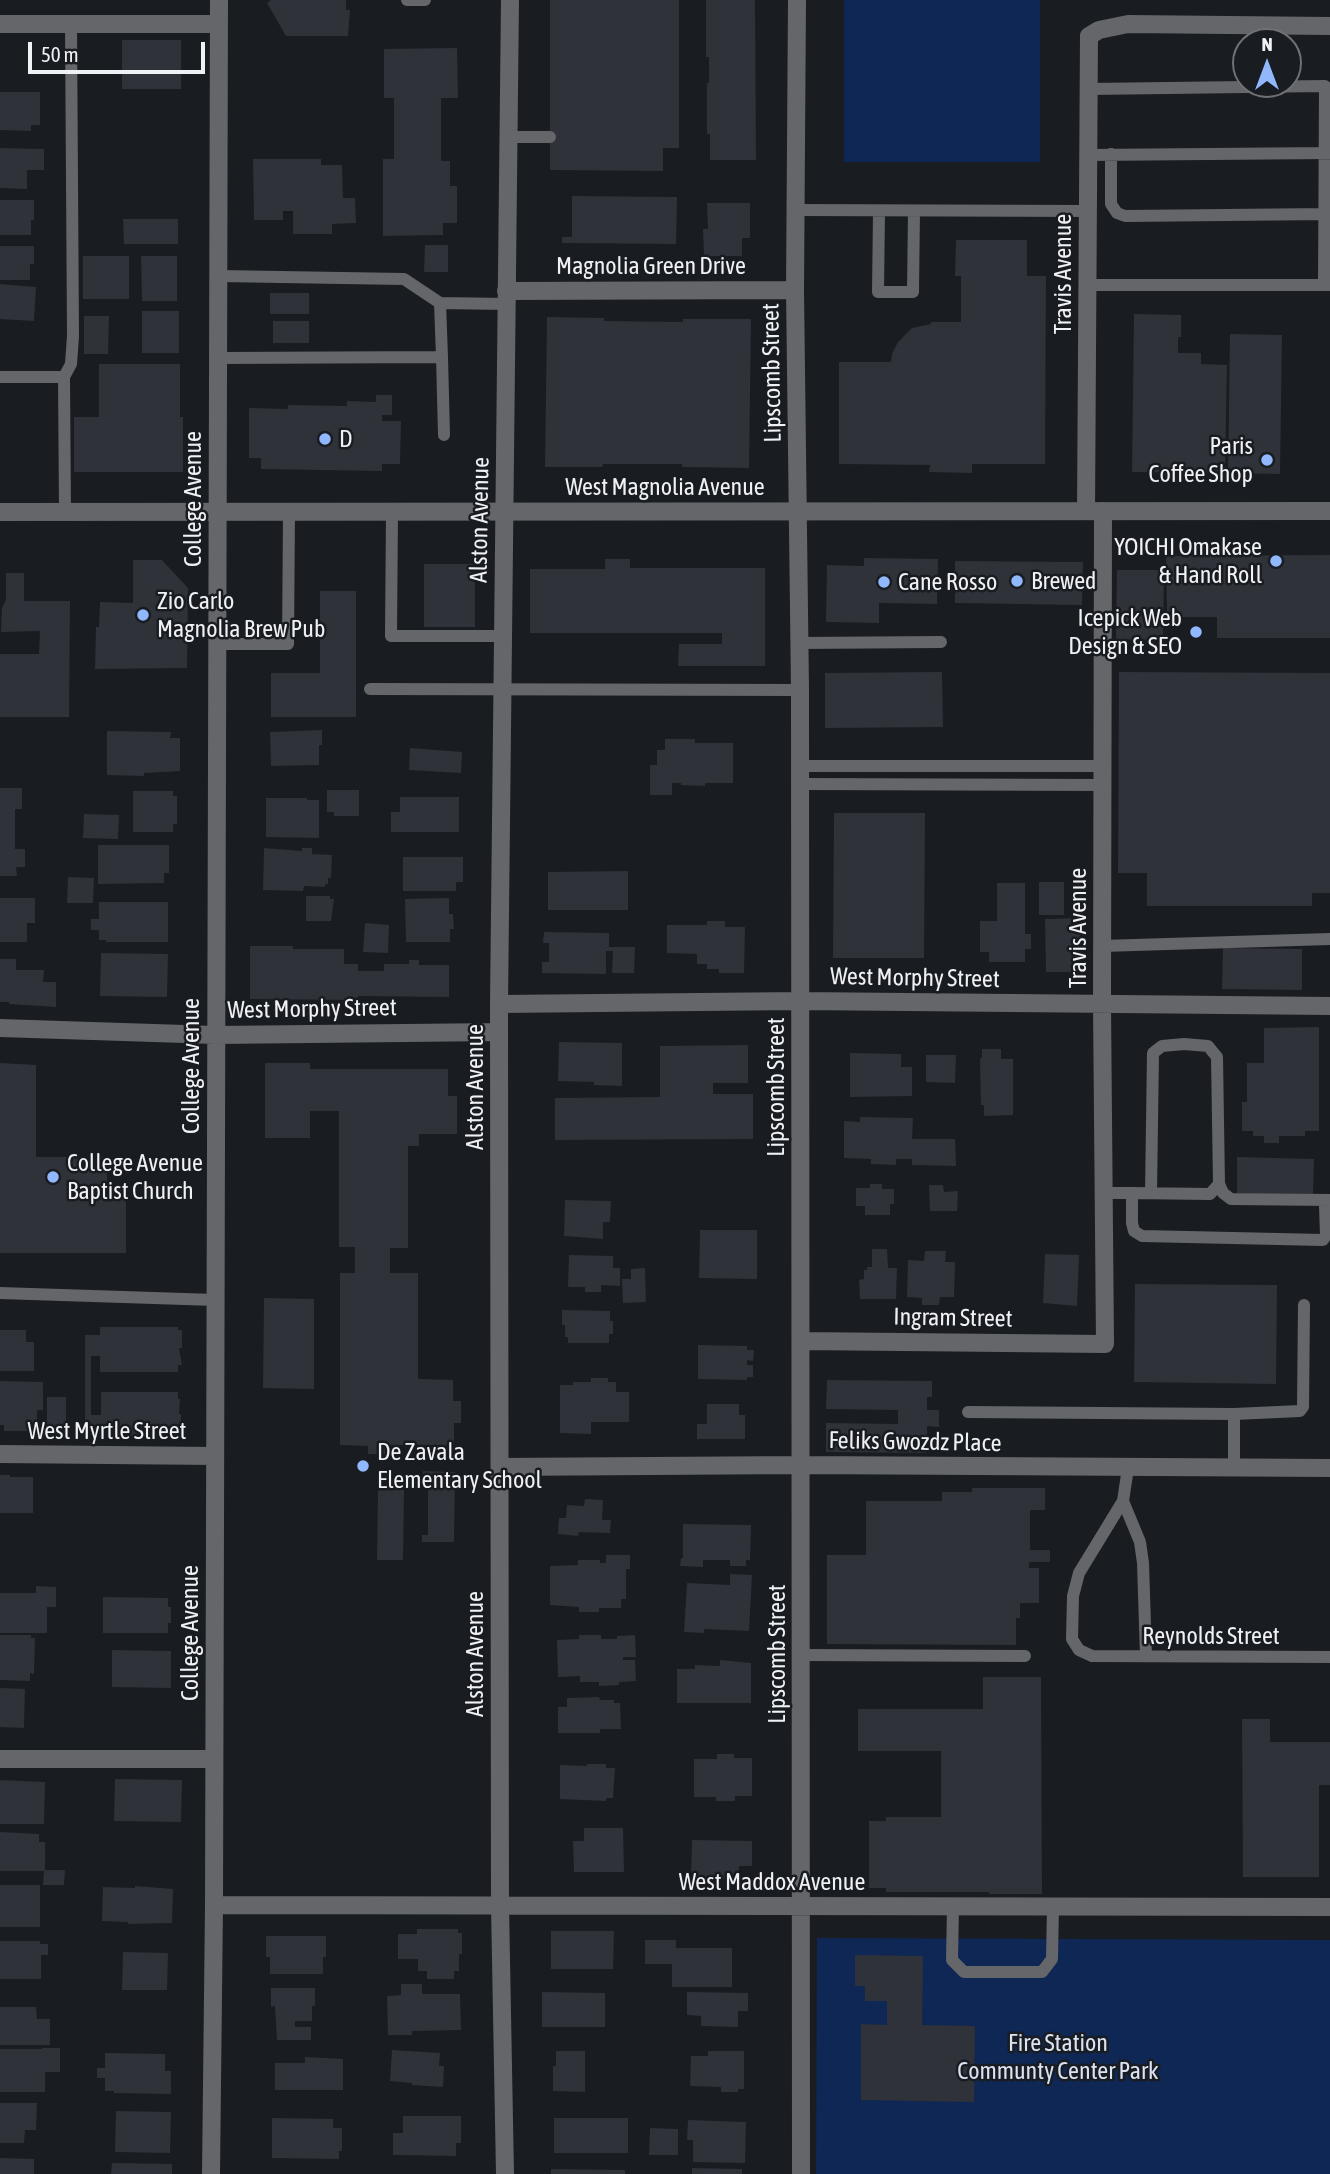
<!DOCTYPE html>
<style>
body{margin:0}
#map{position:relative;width:1330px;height:2174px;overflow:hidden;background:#191c21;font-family:"Asap Condensed",sans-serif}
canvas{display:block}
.north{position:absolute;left:1232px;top:28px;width:70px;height:70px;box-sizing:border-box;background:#191c21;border:2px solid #6f7176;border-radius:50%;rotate:0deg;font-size:19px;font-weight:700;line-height:28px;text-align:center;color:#eff1f5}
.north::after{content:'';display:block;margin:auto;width:24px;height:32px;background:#91b8fd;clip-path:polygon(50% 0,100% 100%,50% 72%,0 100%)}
.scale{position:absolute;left:28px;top:42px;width:177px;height:32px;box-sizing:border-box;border:4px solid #eff1f5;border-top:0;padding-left:9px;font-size:21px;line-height:24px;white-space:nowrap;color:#eff1f5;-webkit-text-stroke:5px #191c21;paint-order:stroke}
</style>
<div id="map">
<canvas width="1330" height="2174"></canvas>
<div class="north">N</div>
<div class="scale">50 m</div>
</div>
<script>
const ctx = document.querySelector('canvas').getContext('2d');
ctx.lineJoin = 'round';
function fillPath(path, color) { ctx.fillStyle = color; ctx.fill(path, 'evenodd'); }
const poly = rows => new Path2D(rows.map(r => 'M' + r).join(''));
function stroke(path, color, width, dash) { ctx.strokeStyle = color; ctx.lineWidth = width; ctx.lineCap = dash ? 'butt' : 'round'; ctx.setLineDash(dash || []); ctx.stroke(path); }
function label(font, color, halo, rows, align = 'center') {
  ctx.font = font + ' "Asap Condensed",sans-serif'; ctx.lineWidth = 5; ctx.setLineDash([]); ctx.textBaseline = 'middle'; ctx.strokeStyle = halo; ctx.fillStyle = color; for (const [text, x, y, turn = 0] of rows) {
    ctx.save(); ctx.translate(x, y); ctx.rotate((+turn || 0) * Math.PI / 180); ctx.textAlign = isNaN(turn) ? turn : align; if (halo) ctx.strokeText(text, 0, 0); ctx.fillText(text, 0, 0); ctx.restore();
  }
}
fillPath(poly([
 [844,0,1040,0,1040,162,844,162],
 [817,1938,1330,1940,1330,2174,816,2174]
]), '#0f2754');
fillPath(poly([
 [271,0,346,0,346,10,350,10,348,36,286,36,267,3],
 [550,0,679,0,679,148,663,148,663,171,550,170],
 [706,0,755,0,756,160,710,160,710,134,707,134,707,83,709,83,709,57,706,57],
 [122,40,181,40,181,89,122,89],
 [457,48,458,98,441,98,441,161,450,161,450,186,457,186,457,223,443,223,443,235,383,236,383,159,394,159,394,98,384,98,384,49],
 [0,92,40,92,40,125,31,125,31,131,0,130],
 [0,148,44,149,44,170,27,170,27,189,0,188],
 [253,159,321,159,321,165,342,165,343,198,355,198,356,223,332,224,332,234,293,234,293,211,283,211,283,220,254,220],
 [572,196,677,197,676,244,562,243,562,237,572,237],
 [0,200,34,200,34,220,31,220,31,235,0,235],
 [707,203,750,203,750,238,742,238,742,256,704,256,703,229,708,229],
 [123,219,178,219,178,244,124,244],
 [956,240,1027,240,1027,276,1046,276,1045,464,972,464,972,473,929,472,930,465,839,464,839,362,891,362,892,354,898,342,912,328,931,324,931,322,961,322,961,276,955,276],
 [425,245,448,245,448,272,424,272],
 [0,246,34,246,34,264,30,264,30,280,0,280],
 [83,256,129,256,129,299,83,299],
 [141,256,177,256,177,301,142,301],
 [0,284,36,287,34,321,0,319],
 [270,293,309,293,309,314,270,314],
 [142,311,179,311,179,353,142,353],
 [1134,314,1181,315,1181,337,1178,337,1178,353,1201,353,1201,364,1227,365,1225,473,1132,472],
 [84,316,109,316,108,354,84,354],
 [547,317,604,318,604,321,683,322,683,319,751,319,749,468,682,467,682,464,603,464,602,467,545,467],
 [273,321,309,321,309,343,273,343],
 [1230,334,1282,335,1280,474,1228,473],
 [99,364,180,364,180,417,183,417,183,472,74,472,74,417,99,417],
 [376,395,392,395,392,415,382,415,382,421,401,421,400,464,382,464,382,471,261,469,261,458,249,458,249,408,288,409,288,405,347,406,347,401,376,402],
 [1330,555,1330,638,1217,638,1217,617,1167,617,1166,556],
 [864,558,938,559,937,604,879,603,879,623,826,622,827,565,864,566],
 [605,559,630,559,630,568,765,568,765,666,678,666,679,644,722,644,722,633,530,633,530,569,605,569],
 [133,560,162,560,188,588,187,668,95,669,96,627,99,627,100,602,133,603],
 [955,561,1083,562,1082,605,955,603],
 [424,564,475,564,475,627,424,627],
 [1117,570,1164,570,1163,640,1116,639],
 [6,573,24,573,24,601,70,601,69,717,0,717,0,654,39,654,40,631,1,632,2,608,6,600],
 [320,591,356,591,356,717,271,717,271,673,320,673],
 [942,672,943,727,825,728,825,673],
 [1119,672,1330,673,1330,893,1312,893,1312,906,1147,906,1147,873,1118,873],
 [322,730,322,745,319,745,319,765,271,766,270,732],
 [107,731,171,732,170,738,180,738,180,771,144,773,144,776,107,775],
 [665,739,695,739,695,743,733,743,733,783,705,783,705,786,681,785,681,783,672,783,672,795,650,795,650,765,657,765,657,750,665,750],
 [410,748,462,752,461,773,409,770],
 [0,788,22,788,22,809,15,809,15,849,25,849,25,867,16,867,17,876,0,876],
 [327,790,359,790,359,816,334,816,334,812,327,812],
 [133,791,173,791,173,796,177,796,177,824,173,824,173,832,133,832],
 [400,797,459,797,459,832,391,832,391,812,400,812],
 [266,798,307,798,307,800,319,800,319,838,266,837],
 [834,813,925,813,924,958,833,958],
 [84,814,119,815,118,839,83,838],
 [98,845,169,845,169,873,164,873,164,883,98,884],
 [264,848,302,851,302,848,312,848,312,854,332,855,331,878,328,878,328,884,325,884,325,887,304,886,303,891,263,890],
 [403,857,463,857,463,882,456,882,456,891,403,891],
 [628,871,628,910,548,910,548,872],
 [68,877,94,878,93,903,67,903],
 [1039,882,1064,882,1064,915,1039,915],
 [997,883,1025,883,1025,934,1031,934,1031,949,1025,949,1025,962,989,962,989,952,980,952,980,921,997,921],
 [306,896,330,896,330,899,334,899,331,921,306,921],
 [0,898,35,898,35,923,27,923,27,942,0,942],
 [449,898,449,914,453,914,454,929,450,929,450,942,406,942,405,899],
 [99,902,168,902,168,942,106,942,106,940,99,940,99,930,91,930,91,919,99,919],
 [1080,918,1081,972,1046,972,1045,919],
 [707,921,725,921,725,927,745,927,744,973,719,973,719,969,707,969,707,964,697,964,697,954,667,953,667,925,707,925],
 [365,923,389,925,388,953,363,952],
 [544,932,609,933,609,947,635,947,634,973,612,973,613,951,606,951,606,974,542,973,542,962,549,962,549,943,543,943],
 [250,946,293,946,293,949,344,949,344,964,358,964,358,971,384,971,384,964,409,964,409,960,419,960,419,965,449,965,449,997,358,996,358,1000,250,999],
 [1223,948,1302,949,1302,990,1222,989],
 [101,953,168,954,167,997,100,996],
 [0,959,16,959,16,970,44,970,43,982,56,982,56,1007,9,1004,9,1002,0,1002],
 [1319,1027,1319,1131,1305,1131,1305,1136,1279,1136,1279,1143,1264,1143,1264,1136,1253,1136,1253,1131,1242,1131,1242,1102,1247,1102,1247,1063,1264,1063,1264,1028],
 [559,1042,622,1043,622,1086,594,1085,594,1082,558,1081],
 [748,1045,748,1083,713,1083,713,1094,753,1094,753,1139,555,1140,555,1098,660,1097,660,1046],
 [982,1049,1001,1049,1001,1059,1013,1059,1013,1115,984,1116,984,1105,981,1105,980,1058,982,1058],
 [850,1053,901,1054,901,1067,912,1067,912,1096,850,1097],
 [926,1055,956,1055,955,1083,926,1082],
 [0,1063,36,1065,36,1157,107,1157,107,1197,126,1197,126,1253,0,1253],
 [265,1063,310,1063,310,1069,448,1069,448,1096,457,1096,457,1134,419,1134,419,1146,408,1146,408,1248,390,1248,390,1273,418,1273,418,1379,453,1380,453,1401,461,1401,461,1423,454,1423,454,1445,390,1445,390,1454,368,1454,368,1446,340,1445,340,1273,355,1273,355,1247,339,1247,339,1111,310,1111,310,1138,265,1138],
 [860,1117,913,1118,912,1139,955,1139,956,1166,912,1165,912,1159,896,1159,896,1165,871,1164,871,1159,844,1158,844,1121,860,1122],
 [1237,1157,1314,1159,1313,1194,1237,1193],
 [870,1184,882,1184,882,1189,894,1189,894,1204,890,1204,890,1215,865,1215,865,1206,856,1206,856,1188,870,1188],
 [929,1185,943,1185,944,1192,958,1191,957,1211,930,1211],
 [565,1200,611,1201,610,1222,603,1222,603,1239,564,1236],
 [700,1230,757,1230,757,1279,699,1278],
 [872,1249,887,1249,888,1268,897,1268,896,1299,860,1299,859,1280,864,1279,864,1270,867,1270,867,1267,872,1267],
 [925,1251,946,1251,945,1262,955,1262,954,1297,940,1297,939,1305,922,1305,922,1298,907,1297,908,1260,924,1261],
 [1045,1254,1079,1255,1077,1306,1043,1303],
 [569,1255,613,1256,613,1268,620,1268,620,1286,601,1285,601,1292,585,1292,585,1287,568,1287],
 [645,1268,646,1302,623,1303,622,1279,631,1279,631,1269],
 [1135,1284,1277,1285,1276,1384,1134,1382],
 [264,1298,314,1299,314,1389,263,1388],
 [562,1310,610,1311,610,1321,613,1321,613,1334,609,1334,609,1343,568,1343,568,1337,565,1337,565,1325,562,1325],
 [100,1327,178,1327,178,1330,182,1330,182,1348,179,1348,182,1365,178,1365,178,1372,100,1372,100,1356,91,1356,91,1415,101,1415,101,1392,178,1392,178,1399,180,1399,179,1414,181,1414,181,1433,179,1433,179,1436,101,1436,101,1433,85,1433,85,1335,100,1335],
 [0,1330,26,1330,26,1342,34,1342,34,1371,0,1371],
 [698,1345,747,1346,747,1350,754,1350,753,1361,747,1360,747,1365,753,1365,753,1377,747,1377,747,1380,698,1379],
 [591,1378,608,1378,608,1382,616,1382,616,1392,629,1392,629,1422,591,1422,591,1434,560,1433,560,1385,573,1385,573,1382,591,1382],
 [827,1380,932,1381,932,1397,927,1397,927,1410,939,1410,939,1427,927,1426,927,1453,826,1452,826,1423,898,1424,898,1410,826,1409],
 [0,1381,43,1382,43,1410,37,1410,37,1431,4,1431,4,1425,0,1425],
 [47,1397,66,1397,66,1429,47,1429],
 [707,1404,739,1404,739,1415,745,1415,745,1439,697,1439,697,1424,707,1424],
 [423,1471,455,1472,454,1542,422,1542,422,1535,428,1535,428,1479,423,1479],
 [0,1475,10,1475,10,1477,33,1477,33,1513,0,1513],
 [972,1488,1045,1488,1045,1510,1030,1510,1030,1550,1050,1550,1050,1562,1029,1562,1029,1568,1039,1568,1039,1603,1020,1603,1020,1618,1016,1618,1016,1645,827,1644,827,1555,866,1555,866,1501,942,1501,942,1492,972,1492],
 [378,1490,404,1490,403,1560,377,1560],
 [585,1499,603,1500,602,1520,611,1520,610,1533,579,1532,578,1536,558,1534,559,1518,566,1518,567,1505,584,1506],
 [683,1524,751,1525,750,1560,746,1560,746,1566,730,1566,730,1560,703,1560,703,1567,680,1566,681,1558,683,1558],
 [606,1555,630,1555,630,1569,626,1569,626,1599,621,1599,621,1608,599,1608,599,1612,579,1612,579,1607,550,1605,550,1566,578,1565,578,1560,600,1560,600,1563,606,1563],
 [730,1574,752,1575,749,1631,704,1629,704,1633,684,1632,687,1583,730,1585],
 [36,1586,56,1587,56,1607,47,1607,47,1633,0,1633,0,1593,36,1593],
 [103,1597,168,1598,168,1607,171,1607,171,1623,168,1623,168,1633,103,1633],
 [0,1635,31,1635,31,1638,35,1638,34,1674,30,1673,30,1681,0,1680],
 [579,1635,601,1635,601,1639,617,1639,617,1636,635,1635,636,1657,623,1657,623,1660,635,1660,636,1681,619,1682,619,1685,599,1686,599,1682,580,1682,580,1676,558,1677,557,1640,579,1639],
 [112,1650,171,1651,171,1688,112,1687],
 [720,1660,751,1663,751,1703,677,1703,677,1669,695,1669,695,1665,720,1666],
 [983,1677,1041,1677,1042,1894,989,1894,989,1892,886,1892,886,1888,869,1888,869,1821,886,1821,886,1817,941,1817,941,1751,858,1751,858,1709,983,1709],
 [0,1688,25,1689,24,1728,0,1727],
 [599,1697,600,1700,614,1700,614,1703,620,1703,621,1729,600,1729,600,1733,558,1733,558,1707,567,1707,567,1698],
 [1242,1719,1270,1719,1270,1742,1330,1742,1330,1785,1319,1785,1319,1877,1243,1877],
 [717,1754,734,1754,734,1758,752,1758,752,1796,735,1796,735,1801,716,1801,716,1797,694,1797,694,1759,717,1759],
 [587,1764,606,1764,606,1768,615,1768,613,1798,606,1798,606,1801,560,1799,560,1765,587,1766],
 [115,1779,182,1780,181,1822,114,1821],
 [0,1780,45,1782,44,1824,0,1824],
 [584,1828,623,1828,624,1872,574,1872,573,1841,584,1841],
 [0,1832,39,1834,39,1842,45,1842,45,1870,65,1870,64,1885,43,1885,44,1871,0,1871],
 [692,1840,752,1841,752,1866,739,1866,739,1879,691,1879],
 [0,1885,40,1885,40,1927,0,1927],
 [135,1886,173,1889,172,1923,128,1924,128,1922,102,1921,103,1887,135,1888],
 [417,1929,458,1929,458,1933,462,1933,462,1954,459,1954,459,1971,454,1971,454,1979,427,1979,427,1971,418,1971,418,1959,398,1959,398,1934,417,1934],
 [551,1931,614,1931,613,1969,551,1969],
 [266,1936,326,1936,326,1957,323,1957,323,1974,270,1974,270,1957,266,1957],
 [645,1940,676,1940,676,1948,732,1948,732,1987,672,1987,672,1964,645,1964],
 [0,1941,40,1941,40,1944,48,1944,48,1955,41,1955,41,1979,0,1979],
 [123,1952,168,1953,167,1990,122,1990],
 [855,1955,923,1956,922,2025,975,2026,974,2102,861,2100,861,2024,887,2025,887,2001,865,2001,865,1986,855,1986],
 [401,1984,422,1984,422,1994,460,1994,461,2030,412,2031,412,2035,388,2035,387,1996,401,1995],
 [271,1988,315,1988,315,2006,312,2006,312,2021,295,2021,295,2027,311,2027,311,2040,277,2040,275,2006,271,2007],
 [542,1992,605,1993,605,2027,542,2027],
 [687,1992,748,1993,748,2011,738,2011,738,2027,701,2026,701,2016,687,2015],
 [0,2007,36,2007,37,2019,50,2019,50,2045,0,2045],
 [42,2048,60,2048,60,2072,45,2072,45,2092,0,2092,0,2049,42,2049],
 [392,2050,440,2053,439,2066,444,2066,443,2087,412,2085,412,2083,390,2081],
 [556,2051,585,2051,585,2092,553,2091,553,2066,556,2066],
 [708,2051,744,2051,744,2089,738,2089,738,2092,721,2092,721,2087,690,2086,691,2056,708,2056],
 [105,2053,165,2054,165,2071,171,2071,171,2094,114,2093,114,2091,105,2091,105,2078,97,2078,97,2068,105,2068],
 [305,2057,343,2059,343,2090,275,2090,275,2063,305,2063],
 [0,2103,37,2103,36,2130,25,2130,24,2143,0,2143],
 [116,2111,171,2112,170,2153,115,2152],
 [403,2116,461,2116,461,2143,456,2143,456,2156,393,2155,393,2133,403,2133],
 [272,2118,333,2119,333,2128,342,2128,342,2151,339,2151,339,2159,272,2158],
 [554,2118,628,2118,628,2153,554,2153],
 [688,2120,746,2122,745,2163,693,2162,693,2140,687,2140],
 [650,2128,678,2129,678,2155,649,2155],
 [0,2158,34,2159,34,2174,0,2174],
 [112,2163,172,2164,172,2174,111,2174],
 [692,2168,742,2169,742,2174,692,2174],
 [551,2169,625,2170,625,2174,551,2174]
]), '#2f3238');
stroke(poly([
 [407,0,425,0],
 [1088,89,1325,86,1324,285],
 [508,137,550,137],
 [1111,154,1111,204,1117,213,1125,216,1326,214],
 [1088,155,1330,153],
 [796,210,1088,211],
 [879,211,878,292,913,292,914,211],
 [219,276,404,279,440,303,506,304],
 [1087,285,1330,285],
 [442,357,444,435],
 [218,358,442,357,440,303],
 [0,377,64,377,65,512],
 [64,377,71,364,73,336,71,24],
 [392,512,391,636,503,636],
 [799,643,941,642],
 [217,644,288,644,289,512],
 [370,689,800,690],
 [800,766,1102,766],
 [800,784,1102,785],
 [1102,946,1330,939],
 [1219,1184,1223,1193,1231,1199,1330,1200],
 [1104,1193,1132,1193,1210,1194,1219,1184,1217,1057,1208,1046,1184,1044,1162,1046,1153,1053,1151,1193],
 [1132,1193,1132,1223,1134,1231,1142,1236,1323,1240,1326,1235,1325,1206,1330,1200],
 [0,1293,215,1300],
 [968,1412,1234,1414,1234,1468],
 [1234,1414,1300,1411,1303,1407,1304,1305],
 [1128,1468,1123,1501,1079,1573,1073,1596,1072,1639,1079,1650,1092,1656,1330,1657],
 [1123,1501,1140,1542,1143,1563,1146,1656],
 [801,1655,1025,1656],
 [953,1907,952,1960,964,1972,1042,1972,1052,1959,1053,1907]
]), '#646669', 12);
stroke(poly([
 [797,0,795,290,800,690,801,2174],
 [0,24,219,24],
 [506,291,795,290],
 [1086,511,1089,36,1099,30,1128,24,1330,26],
 [499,1004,800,1001,1330,1006],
 [0,1028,215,1035,499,1032],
 [801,1341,1105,1344,1102,1004,1103,511],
 [0,1454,215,1456],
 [500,1467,801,1465,1330,1468],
 [0,1759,214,1759],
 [214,1905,1330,1907],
 [211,2174,214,1905,219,0],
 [505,2174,500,1906,499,1004,510,0]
]), '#646669', 18);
stroke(poly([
 [0,512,1330,511]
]), '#646669', 18);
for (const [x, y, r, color] of [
 [325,439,7,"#91b8fd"],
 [1267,460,7,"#91b8fd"],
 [1276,561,7,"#91b8fd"],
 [1017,581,7,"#91b8fd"],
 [884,582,7,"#91b8fd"],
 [143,615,7,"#91b8fd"],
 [1196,632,7,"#91b8fd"],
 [53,1177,7,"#91b8fd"],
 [363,1466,7,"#91b8fd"]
]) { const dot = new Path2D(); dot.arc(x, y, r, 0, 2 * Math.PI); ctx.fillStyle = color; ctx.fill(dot); stroke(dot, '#191c21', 2.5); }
label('24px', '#eff1f5', '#191c21', [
 ["Magnolia Green Drive",651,266],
 ["Travis Avenue",1063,274,-90],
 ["Lipscomb Street",772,373,-91],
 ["West Magnolia Avenue",665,487],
 ["College Avenue",193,499,-90],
 ["Alston Avenue",480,520,-89],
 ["Travis Avenue",1078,928,-90],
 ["West Morphy Street",915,978,1],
 ["West Morphy Street",312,1009,-1],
 ["College Avenue",191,1066,-90],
 ["Alston Avenue",475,1087,-90],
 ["Lipscomb Street",776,1087,-90],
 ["Ingram Street",953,1318,1],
 ["West Myrtle Street",107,1431],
 ["Feliks Gwozdz Place",915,1442,1],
 ["College Avenue",190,1633,-90],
 ["Reynolds Street",1211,1636],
 ["Alston Avenue",475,1654,-90],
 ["Lipscomb Street",777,1654,-90],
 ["West Maddox Avenue",772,1882]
]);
label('24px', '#eff1f5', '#191c21', [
 ["D",339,439],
 ["Paris",1253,446,"right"],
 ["Coffee Shop",1253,474,"right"],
 ["YOICHI Omakase",1262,547,"right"],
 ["& Hand Roll",1262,575,"right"],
 ["Brewed",1031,581],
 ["Cane Rosso",898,582],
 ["Zio Carlo",157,601],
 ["Magnolia Brew Pub",157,629],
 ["Icepick Web",1182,618,"right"],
 ["Design & SEO",1182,646,"right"],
 ["College Avenue",67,1163],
 ["Baptist Church",67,1191],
 ["De Zavala",377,1452],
 ["Elementary School",377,1480]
], 'left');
label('24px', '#d9e3f3', '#191c21', [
 ["Fire Station",1058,2043],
 ["Communty Center Park",1058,2071]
]);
</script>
